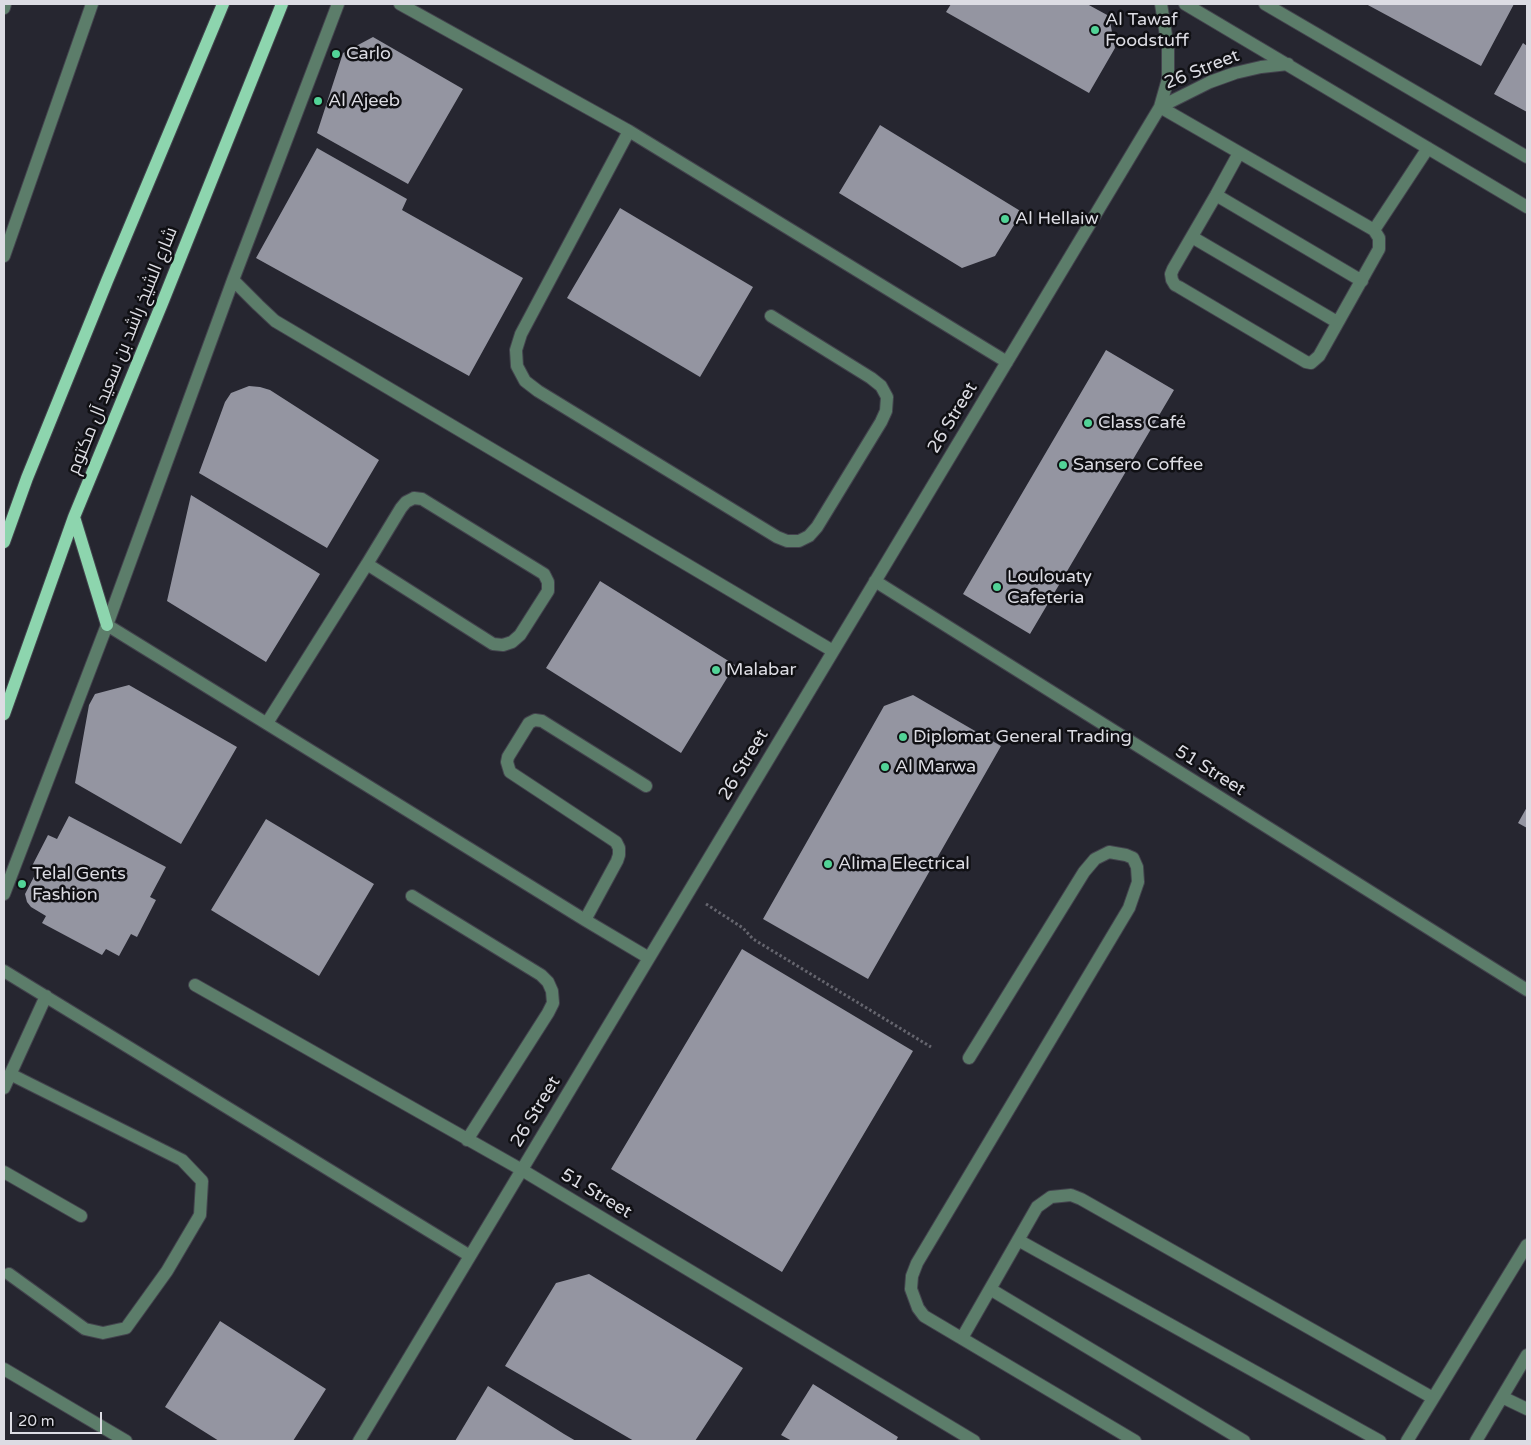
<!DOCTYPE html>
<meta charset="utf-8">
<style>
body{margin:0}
#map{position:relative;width:1531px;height:1445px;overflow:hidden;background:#262630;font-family:"Varela Round",sans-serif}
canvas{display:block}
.frame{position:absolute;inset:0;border:5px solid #dcdce3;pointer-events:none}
.scale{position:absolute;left:10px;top:1412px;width:92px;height:22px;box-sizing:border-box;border:2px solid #dcdce3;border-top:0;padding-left:6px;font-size:15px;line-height:18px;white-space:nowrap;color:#dcdce3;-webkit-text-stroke:4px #101014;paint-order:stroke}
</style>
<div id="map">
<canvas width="1531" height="1445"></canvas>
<div class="frame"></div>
<div class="scale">20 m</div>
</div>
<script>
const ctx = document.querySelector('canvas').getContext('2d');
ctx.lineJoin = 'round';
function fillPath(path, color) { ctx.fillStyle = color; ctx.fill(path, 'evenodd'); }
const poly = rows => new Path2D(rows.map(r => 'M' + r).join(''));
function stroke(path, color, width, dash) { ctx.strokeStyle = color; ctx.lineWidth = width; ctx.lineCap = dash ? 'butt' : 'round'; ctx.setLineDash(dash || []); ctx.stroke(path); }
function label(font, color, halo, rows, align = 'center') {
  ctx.font = font + ' "Varela Round",Cairo,sans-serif'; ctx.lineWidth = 5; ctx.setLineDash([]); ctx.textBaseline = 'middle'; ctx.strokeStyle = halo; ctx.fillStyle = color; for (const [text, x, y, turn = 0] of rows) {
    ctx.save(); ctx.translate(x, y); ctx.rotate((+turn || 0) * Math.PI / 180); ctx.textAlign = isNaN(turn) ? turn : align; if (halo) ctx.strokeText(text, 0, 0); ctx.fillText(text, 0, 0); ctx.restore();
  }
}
fillPath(poly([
 [951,4,1087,4,1109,16,1115,48,1089,93,946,12],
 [1366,4,1514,4,1481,66],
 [373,37,463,89,408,184,317,133,343,53],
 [1523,43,1527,46,1527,112,1494,94],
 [880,125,1022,212,995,256,962,268,839,193],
 [317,148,407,199,402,210,523,278,469,376,256,258],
 [620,208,753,287,700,377,567,298],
 [1106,350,1174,390,1030,634,963,594],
 [249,386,260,387,270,390,379,460,327,548,199,473,225,402,231,393],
 [191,495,320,574,266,662,167,601],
 [600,581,735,665,681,753,546,668],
 [129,685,237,747,181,844,75,783,89,705,95,694],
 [913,695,1001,746,868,979,763,919,884,706],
 [1527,807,1527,828,1518,823],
 [69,816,166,867,150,897,156,900,137,937,131,934,119,956,106,949,102,955,42,923,46,916,31,907,27,902,25,894,38,869,32,866,48,835,57,839],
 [266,819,374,884,319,976,211,910],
 [742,949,913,1051,782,1272,611,1169],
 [589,1274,743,1368,695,1441,634,1441,505,1366,556,1283],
 [220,1321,326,1389,293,1441,219,1441,165,1407],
 [813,1384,898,1437,896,1441,792,1441,781,1435],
 [488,1386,564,1434,576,1441,455,1441]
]), '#9495a1');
const minor = poly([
 [400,4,629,131,1007,362],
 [1185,4,1527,207],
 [1265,4,1527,157],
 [4,8,5,4],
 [1160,107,1374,230,1379,238,1379,249,1319,356,1311,363,1306,362,1179,287,1175,285,1172,280,1171,274,1173,269,1216,195,1239,153],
 [1160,107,1210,82,1235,73,1261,67,1288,64],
 [629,131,521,334,516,350,517,366,525,381,538,391,777,537,787,541,799,541,809,536,817,527,881,422,886,411,887,397,881,386,871,378,771,316],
 [1216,195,1362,281],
 [1374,230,1428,148],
 [1192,237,1337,322],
 [4,256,92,4],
 [233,280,258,305,275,321,833,651],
 [414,498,422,499,544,574,548,582,548,591,520,635,512,642,503,645,493,644,367,564,401,508,406,502,414,498],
 [875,581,1527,990],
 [107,625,585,920,649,958],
 [267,723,367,564],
 [4,894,107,625,233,280,338,4],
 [412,896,541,975,548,982,552,991,553,1003,548,1013,467,1140],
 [585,920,617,861,619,855,619,848,616,842,610,838,510,772,507,762,508,757,529,723,535,720,542,721,646,786],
 [4,971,470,1256],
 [195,985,522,1170,974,1441],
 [969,1058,1084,872,1095,859,1109,852,1126,855,1133,858,1137,867,1138,882,1129,908,917,1263,912,1276,911,1289,918,1308,924,1316,1135,1441],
 [4,1088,46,996],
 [4,1172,81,1216],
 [1018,1240,1380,1441],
 [9,1274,85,1329,103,1333,126,1328,167,1271,200,1215,202,1181,182,1160,10,1074],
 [990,1289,1244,1441],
 [962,1338,1037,1207,1051,1197,1071,1195,1081,1199,1433,1398],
 [4,1369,126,1441],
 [1502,1397,1527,1409],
 [359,1441,1160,107,1168,79,1168,48,1161,4],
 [1407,1441,1527,1245],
 [1476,1441,1527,1355]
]);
const major = poly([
 [74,517,107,625],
 [4,542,27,478,107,281,223,4],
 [4,714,74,517,163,301,282,4]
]);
stroke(minor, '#43434d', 14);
stroke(major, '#43434d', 14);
stroke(poly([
 [706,904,743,928,753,939,931,1047]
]), '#65656e', 3, [2.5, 2.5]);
stroke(minor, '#5c7d6a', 12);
stroke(major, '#8dd5ae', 12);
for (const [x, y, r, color] of [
 [1095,30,5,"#52d397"],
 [336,54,5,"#52d397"],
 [318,101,5,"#52d397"],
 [1005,219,5,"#52d397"],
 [1088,423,5,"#52d397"],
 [1063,465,5,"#52d397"],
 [997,587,5,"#52d397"],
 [716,670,5,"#52d397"],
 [903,737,5,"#52d397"],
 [885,767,5,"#52d397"],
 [828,864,5,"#52d397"],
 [22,884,5,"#52d397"]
]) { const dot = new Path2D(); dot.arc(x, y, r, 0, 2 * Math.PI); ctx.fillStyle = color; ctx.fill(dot); stroke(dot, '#101014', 2); }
label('18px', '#dcdce3', '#101014', [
 ["Al Tawaf",1105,20],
 ["Foodstuff",1105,41],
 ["Carlo",346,54],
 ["Al Ajeeb",328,101],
 ["Al Hellaiw",1015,219],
 ["Class Café",1098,423],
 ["Sansero Coffee",1073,465],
 ["Loulouaty",1007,577],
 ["Cafeteria",1007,598],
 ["Malabar",726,670],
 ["Diplomat General Trading",913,737],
 ["Al Marwa",895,767],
 ["Alima Electrical",838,864],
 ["Telal Gents",32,874],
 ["Fashion",32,895]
], 'left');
label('18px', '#dcdce3', '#101014', [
 ["26 Street",1202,70,-22],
 ["شارع الشيخ راشد بن سعيد آل مكتوم",123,351,-68],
 ["26 Street",953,418,-59],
 ["26 Street",744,765,-59],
 ["51 Street",1210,771,32],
 ["26 Street",536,1112,-59],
 ["51 Street",596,1194,31]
]);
</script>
